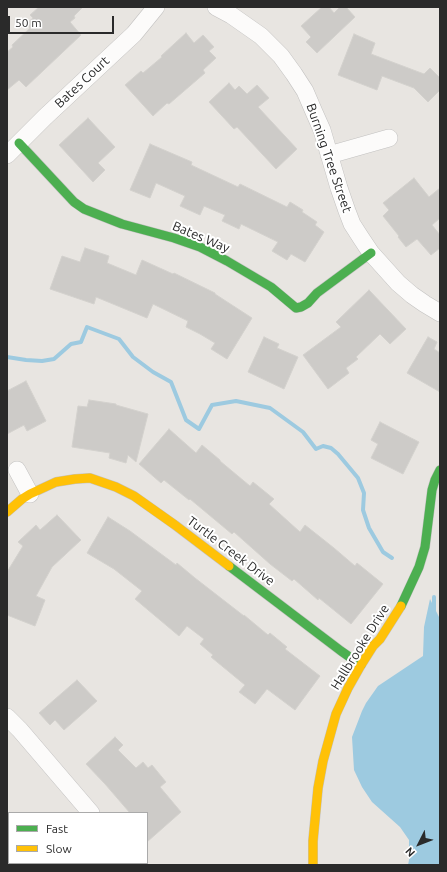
<!DOCTYPE html>
<style>
body{margin:0}
#map{position:relative;width:447px;height:872px;overflow:hidden;background:#e8e5e1;font-family:Ubuntu,sans-serif}
canvas{display:block}
.frame{position:absolute;inset:0;border:8px solid #2a2a2a;pointer-events:none}
.legend{position:absolute;left:8px;top:812px;width:140px;height:52px;box-sizing:border-box;background:#fff;border:1px solid #aaa;margin:0;padding:5px 7px;list-style:none;font-size:12px;color:#2a2a2a}
.legend li{display:flex;align-items:center;gap:8px;height:20px}
.legend b{width:20px;border:1px solid #aaa}
.north{position:absolute;left:399px;top:824px;width:40px;height:40px;-webkit-text-stroke:3px #fff;paint-order:stroke;rotate:228deg;font-size:11px;font-weight:700;line-height:16px;text-align:center;color:#2a2a2a}
.north::after{content:'';display:block;margin:auto;width:14px;height:18px;background:#2a2a2a;clip-path:polygon(50% 0,100% 100%,50% 72%,0 100%)}
.scale{position:absolute;left:8px;top:16px;width:106px;height:18px;box-sizing:border-box;border:2px solid #2a2a2a;border-top:0;padding-left:5px;font-size:12px;line-height:14px;white-space:nowrap;color:#2a2a2a;-webkit-text-stroke:3px #fff;paint-order:stroke}
</style>
<div id="map">
<canvas width="447" height="872"></canvas>
<div class="frame"></div>
<ul class="legend">
<li><b style="height:5px;background:#4caf50"></b>Fast</li>
<li><b style="height:5px;background:#ffc107"></b>Slow</li>
</ul>
<div class="north">N</div>
<div class="scale">50 m</div>
</div>
<script>
const ctx = document.querySelector('canvas').getContext('2d');
ctx.lineJoin = 'round';
function fillPath(path, color) { ctx.fillStyle = color; ctx.fill(path, 'evenodd'); }
const poly = rows => new Path2D(rows.map(r => 'M' + r).join(''));
function stroke(path, color, width, dash) { ctx.strokeStyle = color; ctx.lineWidth = width; ctx.lineCap = dash ? 'butt' : 'round'; ctx.setLineDash(dash || []); ctx.stroke(path); }
function label(font, color, halo, rows, align = 'center') {
  ctx.font = font + ' Ubuntu,sans-serif'; ctx.lineWidth = 4; ctx.setLineDash([]); ctx.textBaseline = 'middle'; ctx.strokeStyle = halo; ctx.fillStyle = color; for (const [text, x, y, turn = 0] of rows) {
    ctx.save(); ctx.translate(x, y); ctx.rotate((+turn || 0) * Math.PI / 180); ctx.textAlign = isNaN(turn) ? turn : align; if (halo) ctx.strokeText(text, 0, 0); ctx.fillText(text, 0, 0); ctx.restore();
  }
}
fillPath(poly([
 [430,599,440,619,440,865,408,865,409,860,409,840,400,827,372,802,362,787,354,770,352,737,362,711,366,703,378,686,423,656,424,627]
]), '#9dcae0');
stroke(poly([
 [7,357,26,360,42,361,54,359,71,344,81,342,87,327,119,339,133,357,153,372,171,382,186,420,199,429,212,405,236,401,270,408,303,432,316,449,323,446,331,448,338,454,358,478,364,493,363,510,369,528,383,552,392,558],
 [434,597,434,611]
]), '#9dcae0', 4);
const building = poly([
 [39,7,83,7,74,16,75,18,70,22,81,35,26,87,19,80,7,90,7,52,13,47,12,45,30,28,26,24,33,18,30,15,39,7],
 [322,7,329,7,334,13,340,7,346,7,355,17,317,53,306,42,311,37,301,26,322,7],
 [186,33,194,43,203,35,214,47,209,51,216,58,203,70,205,73,169,104,167,103,153,116,125,85,141,71,143,73,162,57,161,56,186,33],
 [354,34,375,43,371,54,424,74,430,68,440,78,440,90,428,102,414,88,382,76,377,90,338,75,354,34],
 [229,83,235,90,239,86,247,94,257,85,269,98,258,107,297,149,276,169,237,127,234,129,209,102,229,83],
 [88,118,115,147,98,163,105,170,93,182,59,145,88,118],
 [150,144,192,162,191,165,238,187,240,184,287,207,290,202,303,210,302,212,317,222,315,225,324,232,305,262,291,254,287,260,272,251,278,242,241,224,239,229,222,221,225,215,204,206,200,215,180,206,185,196,156,183,150,198,130,190,150,144],
 [414,178,429,197,440,188,440,218,432,225,440,235,440,248,431,255,417,239,406,247,398,237,399,236,383,216,389,210,383,203,414,178],
 [85,248,109,256,107,263,136,275,142,260,173,274,174,273,215,293,215,294,252,318,227,359,211,349,215,343,200,334,186,327,188,321,153,304,147,318,96,297,94,304,50,289,62,256,80,262,85,248],
 [369,290,406,329,390,344,380,334,356,357,358,359,346,368,349,373,328,389,303,355,341,327,336,322,369,290],
 [264,337,279,344,277,348,298,357,284,389,248,372,264,337],
 [428,337,437,342,434,349,440,353,440,392,407,373,428,337],
 [26,381,46,421,27,431,24,425,7,434,7,391,26,381],
 [89,400,116,404,116,405,148,414,136,462,128,455,126,463,109,458,110,453,72,447,78,406,87,407,89,400],
 [380,422,419,442,403,474,371,458,378,444,371,440,380,422],
 [169,429,196,453,202,445,220,460,220,461,250,486,253,482,274,499,269,504,300,532,305,525,334,548,355,566,357,563,383,584,351,624,319,598,318,600,294,579,292,581,270,564,234,532,232,534,190,499,189,500,164,480,161,483,139,464,169,429],
 [57,515,81,540,52,567,36,596,45,600,35,626,7,615,7,572,23,546,18,542,36,525,40,530,57,515],
 [108,517,130,531,176,565,177,563,195,578,244,616,244,615,268,635,270,633,287,647,285,649,320,676,295,710,267,689,255,704,239,692,245,685,211,657,213,655,200,644,204,639,187,626,179,636,135,599,142,591,114,569,87,553,108,517],
 [77,680,97,701,64,730,55,720,50,725,39,713,77,680],
 [115,737,123,745,118,750,136,768,143,762,148,768,152,765,166,782,160,787,181,812,147,842,147,813,130,813,105,784,86,764,115,737]
]);
fillPath(building, '#cdcbc8');
stroke(building, '#d3d1cd', 1);
const street = poly([
 [216,7,231,15,261,36,281,56,294,74,305,91,314,112,322,130,339,188,347,211,352,224,361,238,371,253,398,283,412,295,425,304,440,313],
 [7,155,45,117,134,34,156,7],
 [329,155,389,138],
 [17,470,30,494],
 [7,717,20,730,91,813],
 [134,863,136,865]
]);
const fast = poly([
 [19,143,74,202,84,209,122,224,174,238,200,247,227,261,271,287,296,308,301,307,308,303,317,293,371,253],
 [229,566,341,651,361,665],
 [401,606,419,567,425,547,432,490,435,480,440,470]
]);
const slow = poly([
 [7,512,22,499,30,494,56,482,75,479,90,478,116,487,134,496,175,525,229,566],
 [313,865,313,841,318,788,323,761,336,714,348,688,361,665,373,646,380,639,401,606]
]);
stroke(street, '#c2c1c0', 18);
stroke(fast, '#c2c1c0', 10);
stroke(slow, '#c2c1c0', 10);
stroke(street, '#fcfbfa', 17);
stroke(fast, '#4caf50', 9);
stroke(slow, '#ffc107', 9);
label('13px', '#2a2a2a', '#fff', [
 ["Bates Court",82,82,-43],
 ["Burning Tree Street",329,158,71],
 ["Bates Way",201,237,23],
 ["Turtle Creek Drive",231,551,37],
 ["Hallbrooke Drive",360,647,-58]
]);
</script>
